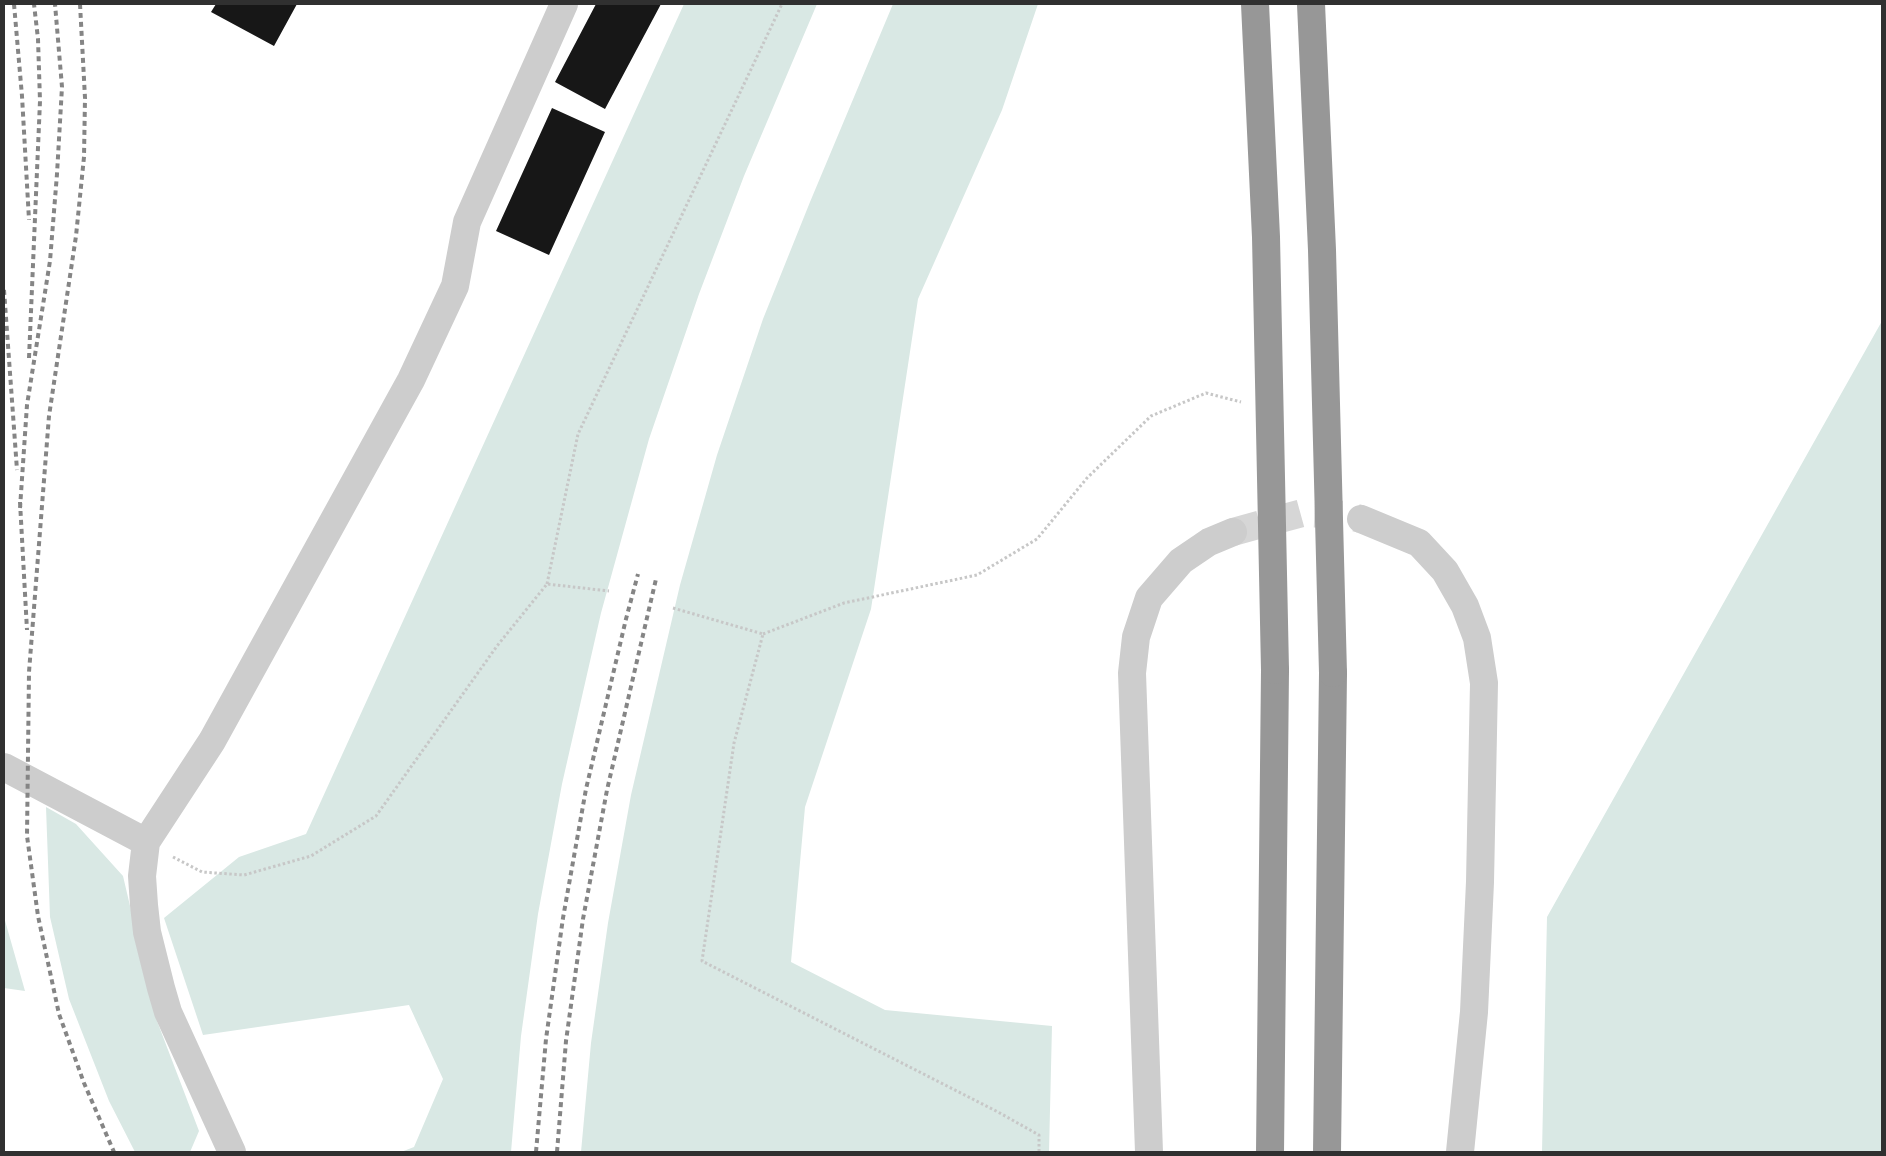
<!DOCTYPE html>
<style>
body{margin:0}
#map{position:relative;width:1886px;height:1156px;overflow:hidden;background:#fff;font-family:"DejaVu Sans",sans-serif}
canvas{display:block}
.frame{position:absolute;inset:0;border:5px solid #303030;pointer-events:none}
</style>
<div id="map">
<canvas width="1886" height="1156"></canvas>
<div class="frame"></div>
</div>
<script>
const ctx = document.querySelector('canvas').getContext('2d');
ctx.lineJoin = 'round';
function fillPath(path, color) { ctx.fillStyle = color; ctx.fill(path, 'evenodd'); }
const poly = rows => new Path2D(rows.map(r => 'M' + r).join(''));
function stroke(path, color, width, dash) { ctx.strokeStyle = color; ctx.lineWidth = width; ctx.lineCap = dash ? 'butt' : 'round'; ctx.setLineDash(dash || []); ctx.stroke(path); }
fillPath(poly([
 [684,4,817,4,744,176,699,294,649,439,601,613,562,784,538,914,521,1036,511,1152,401,1152,414,1147,443,1079,409,1005,203,1035,164,918,239,857,306,834],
 [893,4,1038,4,1002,110,918,299,871,609,805,807,791,962,885,1010,1052,1026,1049,1152,581,1152,591,1043,608,923,631,795,680,585,717,455,763,319,810,202],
 [1882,321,1882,1152,1542,1152,1547,917],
 [46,807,76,824,123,876,157,1021,199,1131,190,1152,135,1152,109,1101,69,999,50,917],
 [4,917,25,991,4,988]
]), '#d9e8e4');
fillPath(poly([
 [216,4,297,4,274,46,211,12],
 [596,4,661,4,605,109,555,82],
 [552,108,605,132,549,255,496,231]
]), '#171717');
stroke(poly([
 [1233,532,1302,513,1346,515,1361,519]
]), '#d6d6d6', 28, [28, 14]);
stroke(poly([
 [547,584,578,434,782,4],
 [673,608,763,634,734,743,702,961,998,1112,1039,1135,1039,1152],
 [763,634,844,603,977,575,1037,539,1087,478,1151,416,1206,393,1241,402],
 [173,857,202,872,244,875,311,856,376,816,497,646,547,584,609,591]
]), '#c7c7c7', 3, [2.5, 2.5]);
stroke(poly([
 [1361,519,1419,543,1445,571,1465,606,1477,638,1484,683,1480,882,1474,1012,1460,1152],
 [4,767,146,842],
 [232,1152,168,1012,161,988,147,932,144,905,142,876,146,842,212,741,411,380,455,286,467,222,564,4],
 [1149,1152,1132,673,1136,637,1149,598,1181,561,1209,542,1233,532]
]), '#cdcdcd', 28);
stroke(poly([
 [1270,1152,1275,670],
 [1327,1152,1333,673]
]), '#979797', 28);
stroke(poly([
 [14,4,22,96,29,220],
 [80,4,85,98,84,157,76,236,49,416,29,672,27,836,38,916,59,1014,84,1083,114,1152],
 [4,290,17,470],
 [29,358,40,101,38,39,34,4],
 [20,502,27,630],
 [20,508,27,405,50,261,57,174,62,87,55,4],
 [536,1152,546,1039,563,918,586,789,626,619,638,574],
 [557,1152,566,1041,583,919,607,790,656,579]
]), '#858585', 4, [5, 4]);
stroke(poly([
 [1255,4,1266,237,1275,670],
 [1311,4,1322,250,1333,673]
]), '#979797', 28);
</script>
